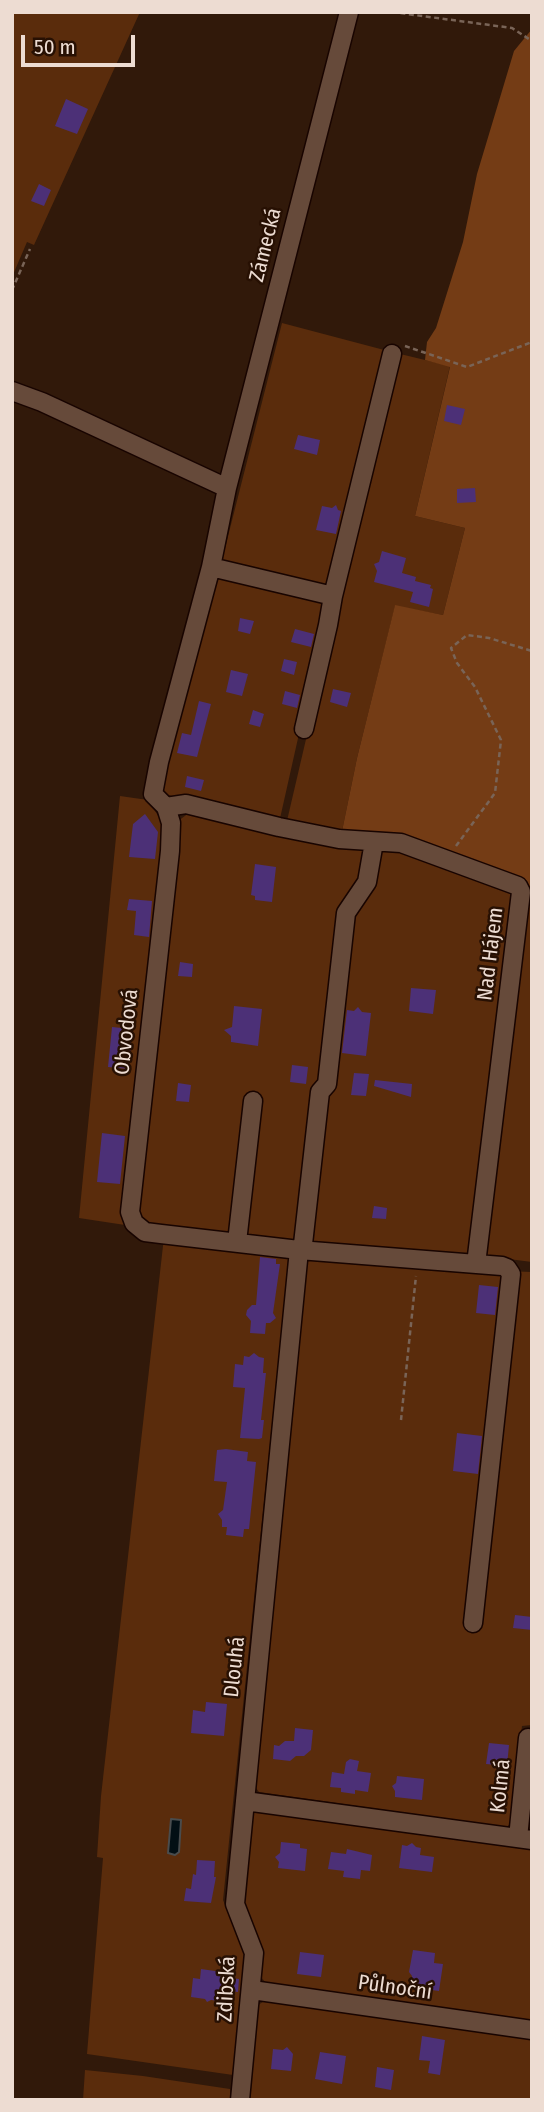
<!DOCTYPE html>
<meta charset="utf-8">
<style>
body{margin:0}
#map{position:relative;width:544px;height:2112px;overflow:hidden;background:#31190a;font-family:"Fira Sans Condensed",sans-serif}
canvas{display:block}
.frame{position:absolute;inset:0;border:14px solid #eddcd2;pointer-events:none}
.scale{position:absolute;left:21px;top:35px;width:114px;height:32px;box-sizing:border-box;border:4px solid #eddcd2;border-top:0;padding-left:9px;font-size:21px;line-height:24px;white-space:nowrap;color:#eddcd2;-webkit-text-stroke:5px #271003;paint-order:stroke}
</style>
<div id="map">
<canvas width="544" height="2112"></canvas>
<div class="frame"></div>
<div class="scale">50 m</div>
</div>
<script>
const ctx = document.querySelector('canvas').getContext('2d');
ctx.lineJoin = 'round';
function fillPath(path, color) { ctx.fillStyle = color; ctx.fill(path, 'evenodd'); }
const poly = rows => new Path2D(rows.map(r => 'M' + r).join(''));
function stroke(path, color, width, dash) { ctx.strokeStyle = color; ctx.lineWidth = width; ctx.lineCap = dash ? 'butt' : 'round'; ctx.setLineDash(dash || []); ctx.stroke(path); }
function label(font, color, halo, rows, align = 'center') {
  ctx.font = font + ' "Fira Sans Condensed",sans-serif'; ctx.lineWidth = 5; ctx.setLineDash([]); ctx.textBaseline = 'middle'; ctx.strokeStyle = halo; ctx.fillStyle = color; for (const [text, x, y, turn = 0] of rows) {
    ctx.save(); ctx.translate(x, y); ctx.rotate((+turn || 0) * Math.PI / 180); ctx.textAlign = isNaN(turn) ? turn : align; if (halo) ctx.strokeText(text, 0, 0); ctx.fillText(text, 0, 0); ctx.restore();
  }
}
fillPath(poly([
 [12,12,140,12,34,245,27,242,12,277],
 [282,323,388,351,331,589,221,564],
 [396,353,450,366,415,516,465,528,443,615,395,606,357,758,341,836,286,825],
 [218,575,329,600,279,823,160,793,210,595],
 [120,796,148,800,166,828,125,1225,79,1218],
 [193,810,401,849,517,888,474,1251,465,1258,244,1236,259,1098,244,1098,249,1122,234,1235,146,1225,135,1212,178,821],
 [524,886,532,886,532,1262,485,1256],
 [164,1237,282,1250,289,1258,223,1900,244,1953,233,2075,87,2054,103,1858,97,1857,101,1796],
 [306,1260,423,1268,532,1272,532,1725,522,1726,512,1823,506,1827,259,1792,253,1784,285,1486],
 [250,1811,532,1850,532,2020,266,1983,260,1976,263,1950,242,1897],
 [264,2001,532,2039,532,2100,248,2100,257,2006],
 [85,2070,143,2076,230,2089,230,2100,83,2100]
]), '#5a2c0c');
fillPath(poly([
 [532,29,532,886,524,886,403,840,341,836,357,758,395,605,443,615,465,528,415,516,450,367,425,360,427,342,436,328,463,242,477,174,514,51]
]), '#743c15');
const water = poly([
 [171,1819,181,1820,179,1852,175,1855,168,1853,171,1819]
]);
fillPath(water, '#030f14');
stroke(water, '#494c4d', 2);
fillPath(poly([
 [66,99,88,109,77,134,55,126],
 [39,184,51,190,44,206,31,201],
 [447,405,465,409,461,425,444,421],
 [298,435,320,440,317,455,294,449],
 [475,488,476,502,457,503,457,489],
 [336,505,338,510,341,511,336,534,316,530,322,506,332,508],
 [382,551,406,558,402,573,416,577,415,581,431,585,430,588,433,589,429,607,410,602,413,592,374,582,377,571,374,564,379,562],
 [240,618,254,621,250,634,238,631],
 [295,629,314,634,311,647,291,642],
 [284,659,297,662,294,675,281,671],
 [231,670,248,674,242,696,226,692],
 [333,689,351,693,347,707,330,702],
 [285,691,300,695,297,708,282,704],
 [199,701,211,704,197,757,177,753,182,733,191,735],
 [253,710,264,714,260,727,249,724],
 [187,776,204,780,201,791,185,787],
 [145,814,158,832,155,859,129,857,133,824],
 [255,864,276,867,272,902,255,900,255,896,251,895],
 [129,899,152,901,149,937,134,935,136,911,127,910],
 [180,962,193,964,192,977,178,976],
 [411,988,436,990,433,1014,409,1011],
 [234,1006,262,1009,258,1046,231,1042,231,1036,224,1030,232,1027],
 [358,1007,362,1012,371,1013,366,1056,342,1053,347,1010,354,1011],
 [112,1027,132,1029,129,1069,108,1067],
 [292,1065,308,1067,306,1084,290,1082],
 [354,1073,369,1074,366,1096,351,1095],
 [375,1080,412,1084,411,1097,374,1086],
 [178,1083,191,1085,189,1102,176,1101],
 [102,1133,125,1136,120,1184,97,1182],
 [374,1206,387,1208,386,1219,372,1218],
 [260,1257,276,1259,276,1264,280,1264,273,1313,276,1318,270,1323,266,1323,265,1334,250,1333,251,1321,246,1315,247,1310,252,1305,256,1305],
 [479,1285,498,1287,495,1315,476,1313],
 [254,1353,259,1357,264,1358,263,1373,266,1373,261,1420,264,1420,262,1438,259,1439,240,1438,245,1388,233,1387,235,1364,243,1365,244,1356,249,1357],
 [457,1433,482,1436,478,1474,453,1471],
 [226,1449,248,1452,247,1461,256,1462,249,1529,244,1529,243,1537,226,1535,227,1527,222,1527,222,1520,218,1514,223,1510,227,1482,214,1481,217,1450],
 [515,1615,532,1617,532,1630,513,1628],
 [206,1702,227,1704,224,1736,191,1733,193,1710,205,1712],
 [295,1728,313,1730,311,1750,304,1756,296,1756,290,1761,273,1759,274,1745,279,1746,285,1741,294,1741],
 [489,1743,509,1745,507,1766,486,1764],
 [350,1759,359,1761,357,1771,371,1773,368,1792,355,1790,355,1794,341,1792,341,1788,330,1787,332,1772,344,1774,346,1762],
 [397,1776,424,1779,422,1800,395,1797,395,1791,392,1786,396,1783],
 [281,1842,300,1844,300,1848,307,1849,305,1871,278,1868,279,1862,275,1857,280,1853],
 [412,1843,416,1847,421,1848,420,1855,434,1857,432,1872,399,1868,402,1845,407,1846],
 [347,1849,372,1855,370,1871,361,1870,360,1879,343,1877,344,1871,328,1869,331,1852,346,1854],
 [197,1860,215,1861,214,1877,216,1877,211,1903,184,1901,186,1888,191,1889,193,1874,196,1875],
 [413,1950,435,1953,434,1963,443,1964,439,1991,411,1987,412,1976,409,1972],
 [300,1952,324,1955,321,1977,297,1974],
 [201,1969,222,1972,221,1977,239,1979,238,1992,220,1990,219,2001,211,2000,207,2002,205,1999,191,1997,193,1978,200,1979],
 [422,2036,445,2040,440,2075,428,2073,430,2061,419,2060],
 [287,2047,293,2054,291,2071,271,2069,273,2049,283,2050],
 [320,2052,346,2056,342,2084,315,2079],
 [377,2067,394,2070,391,2090,375,2087]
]), '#4c3077');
const minor = poly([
 [349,12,227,488,211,567,159,762,153,794,166,807,171,823,170,851,130,1212,134,1223,145,1232,161,1234,299,1250,502,1266,507,1268,511,1274,473,1623],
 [12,391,42,402,227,488],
 [211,567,333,596],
 [304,729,328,625,333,596,392,354],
 [166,807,186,804,279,827,339,839,401,843,518,886,521,892,476,1264],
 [374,842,367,882,346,913,327,1084,320,1092,303,1244,299,1250,245,1801,532,1840],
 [237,1242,253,1101],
 [518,1838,528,1738],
 [252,1990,532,2030],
 [240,2100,254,1953,235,1904,245,1801]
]);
stroke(minor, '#180400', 21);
stroke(poly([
 [392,12,512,28,532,41],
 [532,93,532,101],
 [12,290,30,249],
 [405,346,467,367,532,342],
 [456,846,495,793,501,740,475,687,457,663,451,648,467,635,489,638,532,651],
 [401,1420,416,1276]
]), '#796457', 2.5, [5, 3.5]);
stroke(minor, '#664a3a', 18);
label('21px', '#eddcd2', '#271003', [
 ["Zámecká",266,245,-76],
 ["Nad Hájem",491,954,-83],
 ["Obvodová",127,1032,-84],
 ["Dlouhá",235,1667,-84],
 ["Kolmá",501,1786,-84],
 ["Půlnoční",395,1988,8],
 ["Zdibská",227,1989,-87]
]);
</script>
